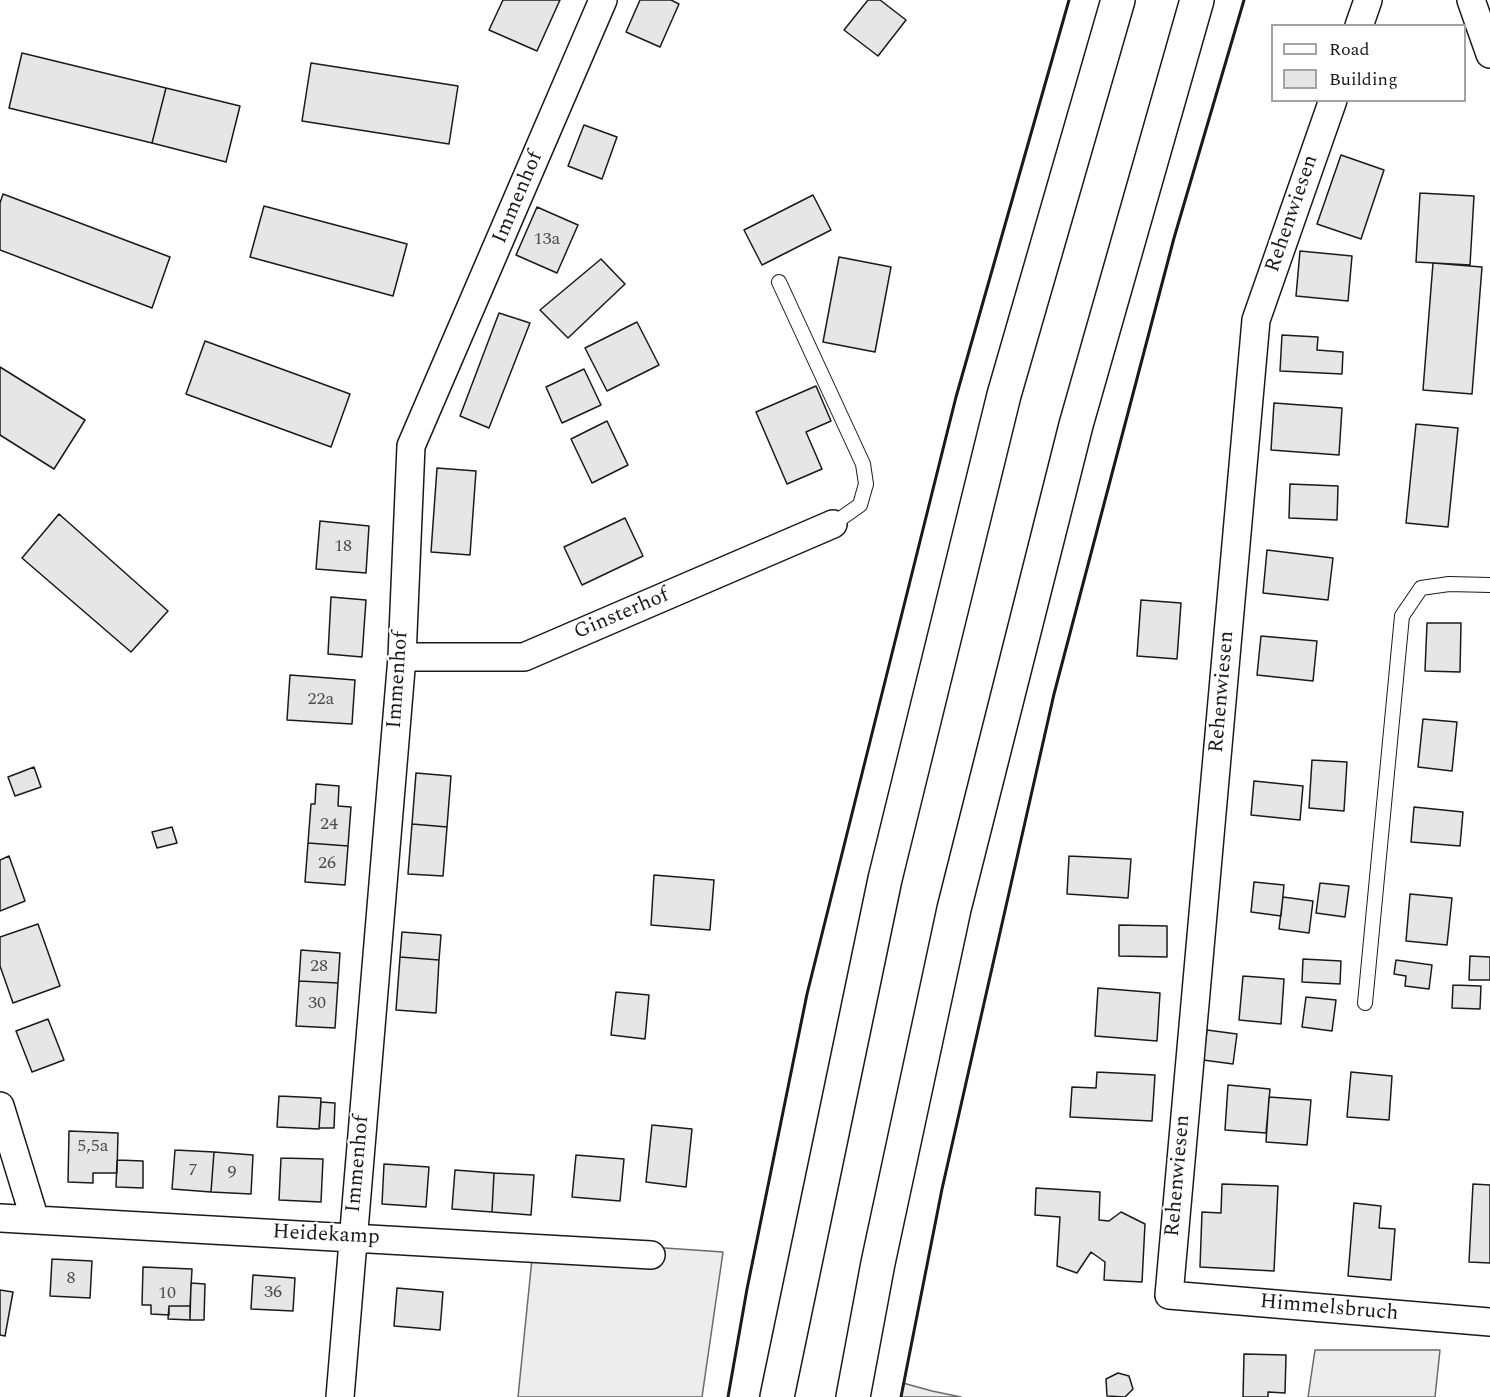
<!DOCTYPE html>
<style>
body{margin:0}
#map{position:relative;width:1490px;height:1397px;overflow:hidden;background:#fff;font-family:Spectral,serif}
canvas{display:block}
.legend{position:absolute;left:1271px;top:24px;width:195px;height:78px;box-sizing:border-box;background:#fff;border:2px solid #a3a3a3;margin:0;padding:8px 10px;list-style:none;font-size:18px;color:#1a1a1a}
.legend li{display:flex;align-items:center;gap:12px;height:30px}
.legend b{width:30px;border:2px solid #a3a3a3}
</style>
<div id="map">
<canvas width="1490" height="1397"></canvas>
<ul class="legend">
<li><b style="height:8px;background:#fff"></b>Road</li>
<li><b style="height:16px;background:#e6e6e6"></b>Building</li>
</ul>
</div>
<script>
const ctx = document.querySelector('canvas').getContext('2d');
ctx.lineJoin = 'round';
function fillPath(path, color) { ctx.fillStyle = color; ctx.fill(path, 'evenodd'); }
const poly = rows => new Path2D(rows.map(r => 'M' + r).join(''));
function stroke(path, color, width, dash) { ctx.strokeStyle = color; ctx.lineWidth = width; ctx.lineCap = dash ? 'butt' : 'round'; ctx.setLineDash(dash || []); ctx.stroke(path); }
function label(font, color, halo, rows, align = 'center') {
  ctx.font = font + ' Spectral,serif'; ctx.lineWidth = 4.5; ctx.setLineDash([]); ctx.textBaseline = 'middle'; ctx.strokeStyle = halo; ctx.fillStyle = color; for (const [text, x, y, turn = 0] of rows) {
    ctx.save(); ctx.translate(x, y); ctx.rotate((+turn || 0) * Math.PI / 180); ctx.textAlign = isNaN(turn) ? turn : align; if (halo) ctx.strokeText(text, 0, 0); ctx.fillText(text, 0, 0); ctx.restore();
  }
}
const built = poly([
 [534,1239,723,1252,702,1397,518,1397,534,1239],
 [1315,1350,1440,1350,1435,1397,1308,1397,1315,1350],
 [903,1383,932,1391,961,1397,901,1397,903,1383]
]);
fillPath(built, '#ededed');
stroke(built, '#6a6a6a', 1.5);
const building = poly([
 [503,0,560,0,537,51,489,30,503,0],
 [640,0,671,0,679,4,660,47,626,32,640,0],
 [868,0,880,0,906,20,878,56,844,30,868,0],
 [22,53,166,88,152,143,9,108,22,53],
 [311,63,458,86,449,144,302,121,311,63],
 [166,88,240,106,226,162,152,143,166,88],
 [584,125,617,137,602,179,568,166,584,125],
 [1341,155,1384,170,1361,239,1317,224,1341,155],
 [1420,193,1474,196,1470,265,1416,262,1420,193],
 [3,194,170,257,152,308,0,250,0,203,3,194],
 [813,195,831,230,762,265,744,230,813,195],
 [264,206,407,244,393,296,250,257,264,206],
 [537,207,578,225,557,273,516,255,537,207],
 [1300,251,1352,256,1348,301,1296,296,1300,251],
 [839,257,891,267,875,352,823,342,839,257],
 [601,259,625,284,568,338,540,310,601,259],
 [1433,263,1482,267,1472,394,1423,390,1433,263],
 [499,313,530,323,489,428,460,416,499,313],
 [637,322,659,365,607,391,585,348,637,322],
 [1282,335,1318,337,1317,350,1343,352,1342,374,1280,371,1282,335],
 [205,341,350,394,331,447,186,394,205,341],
 [0,367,85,420,54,469,0,435,0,367],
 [584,369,601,405,562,423,546,387,584,369],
 [816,386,831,421,806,432,822,469,787,484,756,412,816,386],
 [1274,403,1342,408,1339,455,1271,450,1274,403],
 [607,421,628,465,592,483,571,439,607,421],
 [1416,424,1458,428,1448,527,1406,523,1416,424],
 [437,468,476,471,470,555,431,552,437,468],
 [1290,484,1338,486,1337,520,1289,518,1290,484],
 [59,514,168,611,131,652,22,558,59,514],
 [625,518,643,556,582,585,564,547,625,518],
 [320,521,369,526,366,573,316,569,320,521],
 [1267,550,1333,558,1328,600,1263,593,1267,550],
 [331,597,366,600,362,657,328,654,331,597],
 [1141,600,1181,603,1177,659,1137,656,1141,600],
 [1427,623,1461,623,1460,672,1425,671,1427,623],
 [1261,636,1317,641,1313,681,1257,675,1261,636],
 [290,675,355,680,352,724,287,720,290,675],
 [1423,719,1457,722,1452,771,1418,767,1423,719],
 [1312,760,1347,762,1344,811,1309,808,1312,760],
 [34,767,41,787,15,796,8,777,34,767],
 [416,773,451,776,447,827,412,824,416,773],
 [1254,781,1303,786,1300,820,1251,815,1254,781],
 [316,784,339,786,338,806,351,807,348,846,308,843,311,804,315,804,316,784],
 [1414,807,1463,812,1460,846,1411,842,1414,807],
 [412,824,447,827,443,876,408,874,412,824],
 [172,827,177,843,157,848,152,832,172,827],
 [308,843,348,846,345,885,305,882,308,843],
 [9,856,25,901,0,911,0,860,9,856],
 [1069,856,1131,859,1128,898,1067,894,1069,856],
 [654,875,714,880,710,930,651,925,654,875],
 [1254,882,1284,885,1281,916,1251,912,1254,882],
 [1320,883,1349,886,1345,917,1316,913,1320,883],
 [1410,894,1452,898,1447,945,1406,941,1410,894],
 [1283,897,1313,901,1309,933,1279,929,1283,897],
 [38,924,60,986,13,1003,0,966,0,937,38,924],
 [1119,925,1167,926,1167,957,1119,956,1119,925],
 [402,932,441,935,439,960,400,957,402,932],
 [301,950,340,953,338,983,299,981,301,950],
 [1470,956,1490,957,1490,980,1469,980,1470,956],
 [400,957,439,960,436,1013,396,1010,400,957],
 [1303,959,1341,961,1340,984,1302,982,1303,959],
 [1396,960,1432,965,1429,989,1405,986,1406,976,1394,974,1396,960],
 [1243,976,1284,979,1281,1024,1239,1020,1243,976],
 [299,981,338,983,335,1028,296,1026,299,981],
 [1453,985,1481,986,1480,1009,1452,1008,1453,985],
 [1098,988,1160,993,1157,1041,1095,1036,1098,988],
 [616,992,649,995,645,1039,611,1035,616,992],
 [1306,997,1336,1000,1332,1031,1302,1027,1306,997],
 [48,1019,64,1060,32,1072,16,1031,48,1019],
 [1207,1030,1237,1034,1233,1064,1203,1060,1207,1030],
 [1097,1072,1155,1075,1152,1121,1070,1117,1072,1087,1096,1088,1097,1072],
 [1351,1072,1392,1076,1389,1120,1347,1117,1351,1072],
 [1228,1085,1270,1089,1266,1133,1225,1130,1228,1085],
 [279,1096,321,1098,319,1129,277,1127,279,1096],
 [1269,1097,1311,1100,1307,1145,1266,1142,1269,1097],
 [321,1102,335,1103,334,1128,319,1128,321,1102],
 [652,1125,692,1129,686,1187,646,1182,652,1125],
 [69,1131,118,1133,117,1173,93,1173,93,1183,68,1182,69,1131],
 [175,1150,214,1152,211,1192,172,1189,175,1150],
 [214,1152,253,1155,251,1194,211,1192,214,1152],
 [576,1155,624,1159,620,1201,572,1197,576,1155],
 [281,1158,323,1159,321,1202,279,1200,281,1158],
 [117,1160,143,1161,143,1188,116,1187,117,1160],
 [384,1164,429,1167,426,1207,382,1204,384,1164],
 [455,1170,494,1173,492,1212,452,1209,455,1170],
 [494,1173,534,1175,531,1215,492,1212,494,1173],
 [1222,1184,1278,1186,1274,1271,1200,1267,1202,1212,1221,1213,1222,1184],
 [1473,1184,1490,1185,1490,1263,1469,1262,1473,1184],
 [1036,1188,1100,1192,1099,1220,1109,1221,1121,1212,1145,1224,1142,1282,1104,1280,1105,1262,1091,1252,1077,1273,1057,1266,1060,1217,1035,1215,1036,1188],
 [1354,1203,1381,1206,1379,1228,1395,1229,1391,1280,1348,1276,1354,1203],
 [52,1259,92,1261,90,1298,50,1296,52,1259],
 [143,1267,192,1269,190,1306,169,1306,169,1315,151,1314,151,1305,142,1305,143,1267],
 [253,1275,295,1278,293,1311,251,1309,253,1275],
 [191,1283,205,1284,204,1320,190,1320,191,1283],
 [397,1288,443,1292,440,1330,394,1326,397,1288],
 [0,1290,13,1292,5,1336,0,1335,0,1290],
 [169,1306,190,1306,190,1320,168,1319,169,1306],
 [1244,1354,1286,1355,1285,1393,1268,1392,1268,1397,1243,1397,1244,1354],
 [1118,1373,1129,1376,1133,1389,1125,1397,1107,1396,1106,1379,1118,1373]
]);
fillPath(building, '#e6e6e6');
stroke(building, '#1a1a1a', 1.5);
const lane = poly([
 [779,282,863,464,866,484,860,505,833,524],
 [1365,1003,1402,616,1421,588,1449,584,1490,585]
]);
const street = poly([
 [1471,0,1490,54],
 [1359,26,1368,0],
 [1333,100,1256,320,1169,1295,1490,1322],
 [402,657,524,657,833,524],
 [0,1106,35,1220],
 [0,1218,651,1255],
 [340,1397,402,657,411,446,603,0]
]);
const highway = poly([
 [777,1397,885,879,1004,395,1118,0],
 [853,1397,878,1263,954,909,1076,425,1197,0]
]);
stroke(lane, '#1a1a1a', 16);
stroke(street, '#1a1a1a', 30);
stroke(highway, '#1a1a1a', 36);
stroke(lane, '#fff', 14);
stroke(street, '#fff', 27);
stroke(highway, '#fff', 33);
stroke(poly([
 [728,1397,747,1289,807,994,956,397,1069,0],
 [901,1397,942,1189,1054,694,1174,238,1244,0]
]), '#1a1a1a', 3);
label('18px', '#4d4d4d', null, [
 ["13a",547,240],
 ["18",343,547],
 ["22a",321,700],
 ["24",329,825],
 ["26",327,864],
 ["28",319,967],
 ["30",317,1004],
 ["5,5a",93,1147],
 ["7",193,1171],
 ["9",232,1173],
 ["8",71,1279],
 ["36",273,1293],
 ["10",167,1294]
]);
label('21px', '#1a1a1a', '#fff', [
 ["Immenhof",519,198,-67],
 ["Rehenwiesen",1293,214,-71],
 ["Ginsterhof",622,615,-23],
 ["Immenhof",399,680,-86],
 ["Rehenwiesen",1223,692,-85],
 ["Immenhof",359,1164,-85],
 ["Rehenwiesen",1179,1176,-85],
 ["Heidekamp",326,1236,3],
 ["Himmelsbruch",1329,1309,5]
]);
</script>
